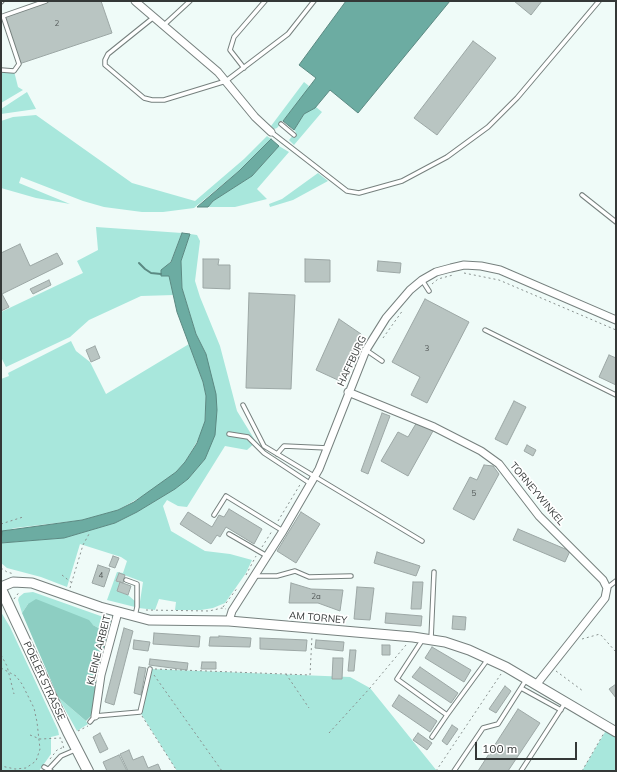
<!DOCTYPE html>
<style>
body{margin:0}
#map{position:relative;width:617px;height:772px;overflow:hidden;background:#effbf8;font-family:Mulish,sans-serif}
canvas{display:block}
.frame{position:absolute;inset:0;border:2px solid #343837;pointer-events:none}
.scale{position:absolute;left:475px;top:742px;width:102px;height:18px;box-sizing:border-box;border:2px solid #343837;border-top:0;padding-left:5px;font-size:12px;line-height:14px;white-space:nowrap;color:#343837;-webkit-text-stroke:3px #fff;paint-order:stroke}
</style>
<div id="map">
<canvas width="617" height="772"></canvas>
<div class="frame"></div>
<div class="scale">100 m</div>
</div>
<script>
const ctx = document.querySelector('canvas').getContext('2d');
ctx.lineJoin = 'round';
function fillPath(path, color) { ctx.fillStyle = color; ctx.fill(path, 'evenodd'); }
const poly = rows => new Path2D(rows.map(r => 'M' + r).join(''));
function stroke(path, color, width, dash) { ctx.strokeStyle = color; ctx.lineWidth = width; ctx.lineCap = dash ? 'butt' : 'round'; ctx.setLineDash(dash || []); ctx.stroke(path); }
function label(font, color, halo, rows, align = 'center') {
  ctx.font = font + ' Mulish,sans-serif'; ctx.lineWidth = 3.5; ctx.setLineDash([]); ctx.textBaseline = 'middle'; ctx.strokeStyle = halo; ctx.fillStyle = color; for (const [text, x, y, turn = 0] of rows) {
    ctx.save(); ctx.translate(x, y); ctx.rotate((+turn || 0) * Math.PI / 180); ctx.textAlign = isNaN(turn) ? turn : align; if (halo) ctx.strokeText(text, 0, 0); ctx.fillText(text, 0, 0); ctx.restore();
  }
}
fillPath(poly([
 [1,70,14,71,18,87,23,90,1,103],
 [304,82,309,86,307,91,277,128,274,129,271,126],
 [27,92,36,109,1,114,1,109],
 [316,107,322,112,294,145,289,140,296,132,294,130,304,114],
 [36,115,132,183,195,201,244,159,267,136,271,139,239,171,194,208,163,212,142,212,104,207,83,201,21,177,19,183,70,204,36,198,1,188,1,121,13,117],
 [279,146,289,152,257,189,267,199,235,207,208,207,213,201,252,176],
 [318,173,328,181,293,200,270,207,269,204,282,199],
 [96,227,182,233,171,261,164,269,167,275,169,275,174,295,141,296,89,320,70,337,6,367,1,357,1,312,83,273,77,261,98,250],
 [190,234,197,235,200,241,195,281,200,297,220,346,237,411,256,442,247,450,225,446,187,507,178,506,167,500,163,506,171,531,205,551,230,554,252,560,246,573,225,603,213,608,201,610,175,610,176,602,159,599,155,610,139,608,143,582,119,573,116,581,120,583,117,591,128,595,136,602,135,607,107,600,117,572,123,573,127,561,121,557,80,544,67,587,41,577,7,568,1,563,1,543,64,538,115,523,137,512,175,489,188,479,205,459,215,431,206,354,196,334,182,288,181,261],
 [71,341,76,351,90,362,106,394,189,344,203,382,206,396,205,421,202,433,185,462,176,472,146,494,118,510,82,520,15,528,1,532,1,379,9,376,8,373],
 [33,592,109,619,114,623,109,634,93,625,28,604,22,613,18,600,19,597,24,593],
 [1,612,10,627,58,730,59,735,51,737,51,754,39,771,1,771],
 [150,669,350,677,370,688,437,771,177,771,140,712],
 [58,697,86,721,88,724,77,731],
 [608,727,616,732,616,771,582,771]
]), '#a8e7dc');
fillPath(poly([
 [36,599,89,620,93,625,109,634,96,681,94,713,86,721,58,697,22,613,28,604]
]), '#8dcec2');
const water = poly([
 [346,1,450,1,358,113,330,90,315,108,304,114,294,130,283,121,316,78,299,65,346,1],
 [271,139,279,146,252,176,213,201,208,207,197,207,239,171,271,139],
 [182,233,190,234,181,261,182,288,196,334,206,354,216,394,217,410,215,435,205,459,188,479,175,489,137,512,115,523,64,538,1,543,2,531,82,520,118,510,134,502,176,472,185,462,197,443,205,421,206,396,203,382,177,312,169,276,161,276,161,270,171,262,182,233]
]);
fillPath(water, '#6caca2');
stroke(water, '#5b8982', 1);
stroke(poly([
 [139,263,145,269,151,273,161,274]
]), '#5b8982', 2);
const building = poly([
 [46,1,101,1,112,33,19,64,3,16,46,1],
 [514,1,542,1,531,15,514,1],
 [473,41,496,58,437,135,414,118,473,41],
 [20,244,30,266,57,253,63,264,2,294,9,307,1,311,1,253,20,244],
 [203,259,219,259,218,265,230,265,230,289,203,288,203,259],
 [305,259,330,260,330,282,305,282,305,259],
 [378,261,401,263,400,273,377,271,378,261],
 [49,280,51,285,33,294,30,289,49,280],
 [249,293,295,295,291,389,246,388,249,293],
 [425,299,469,322,427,403,411,395,420,377,392,362,425,299],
 [339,319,361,334,340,381,316,370,339,319],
 [95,346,100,358,91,362,86,350,95,346],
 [609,355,616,358,616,385,599,377,609,355],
 [514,401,526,407,507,445,495,439,514,401],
 [382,413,390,416,368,474,361,471,382,413],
 [417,422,433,431,408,476,381,461,398,432,408,437,417,422],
 [527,445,536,450,533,456,524,451,527,445],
 [484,465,493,466,499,474,474,520,453,509,470,477,477,480,484,465],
 [229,509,262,529,254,544,226,527,220,537,217,535,211,544,180,524,188,512,212,527,219,515,224,517,229,509],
 [301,512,320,524,296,563,277,551,301,512],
 [518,529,570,551,565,562,513,540,518,529],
 [377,552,420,566,416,576,374,563,377,552],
 [113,556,119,558,115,568,109,566,113,556],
 [98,565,110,569,104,587,92,583,98,565],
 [119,573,125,575,123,583,116,581,119,573],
 [120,582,131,586,128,595,117,591,120,582],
 [413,582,423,582,421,609,411,609,413,582],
 [291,583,311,589,343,590,340,611,318,603,289,603,291,583],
 [357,587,374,588,370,620,354,619,357,587],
 [386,613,422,616,421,626,385,623,386,613],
 [453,616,466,617,465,630,452,629,453,616],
 [124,628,133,631,114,705,105,702,124,628],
 [154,633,200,636,199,647,153,644,154,633],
 [219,636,251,638,250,647,209,646,210,637,219,637,219,636],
 [260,638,307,640,306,651,260,649,260,638],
 [134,640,150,642,148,651,133,649,134,640],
 [316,640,344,642,343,651,315,648,316,640],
 [382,645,390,645,390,655,382,655,382,645],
 [432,647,471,670,464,682,425,658,432,647],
 [350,650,356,650,354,671,348,671,350,650],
 [333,658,343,658,342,679,332,679,333,658],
 [150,659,188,663,187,670,149,665,150,659],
 [202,662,216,662,216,669,201,669,202,662],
 [139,667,146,668,141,695,134,693,139,667],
 [420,667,458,693,451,703,412,677,420,667],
 [616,684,616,698,609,689,616,684],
 [505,686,511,691,496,713,489,709,505,686],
 [399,695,437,721,430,732,392,706,399,695],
 [518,709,540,723,508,771,478,771,518,709],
 [452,725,458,729,447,745,442,741,452,725],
 [100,733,108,749,100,753,93,737,100,733],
 [418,733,432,743,427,750,413,740,418,733],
 [129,750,133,760,143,756,148,768,158,764,161,771,128,771,120,754,129,750],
 [119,755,127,771,107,771,103,762,119,755]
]);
fillPath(building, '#b9c5c2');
stroke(building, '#9ca7a5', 1);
const service = poly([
 [1,2,2,1],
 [154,17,108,54,105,60,105,65,144,98,152,100,164,100,226,81,288,34,314,1],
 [164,25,190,1],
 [244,68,230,50,234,37,265,1],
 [1,70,14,71,19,64,3,16,46,1],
 [281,124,294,135],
 [271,132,347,191,359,193,402,181,447,157,488,127,517,98,599,1],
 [582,195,616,222],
 [422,280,429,291],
 [485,330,616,395],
 [366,350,382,361],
 [243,405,264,446,422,541],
 [229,434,248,437,264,453,311,484],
 [277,454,284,446,328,448],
 [214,515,226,496,283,531],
 [229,534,267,556],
 [256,576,277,576,295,571,309,577,351,576],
 [126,580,137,584,137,607,135,616],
 [607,588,616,581],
 [423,639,397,679,447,715,488,659],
 [431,639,434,572],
 [521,688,561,710],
 [90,722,95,716,140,712,150,669],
 [432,737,447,715],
 [44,767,51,771],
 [47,771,61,756,75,750],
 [454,771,483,728,498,724,526,680],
 [521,771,565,703]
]);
const minor = poly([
 [135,1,218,72,255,117,271,132],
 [348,392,434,427,481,451,499,464,539,516,603,580,607,588,605,598,536,685],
 [229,621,232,611,283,531,319,469,366,350,386,318,410,290,422,280,436,272,451,268,464,265,481,266,500,270,616,320],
 [95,716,101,675,118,612]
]);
const tertiary = poly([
 [1,587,13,582,32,583,100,607,149,620,229,621,413,637,445,642,469,650,506,667,616,732]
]);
const secondary = poly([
 [1,589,68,732,88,771]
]);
stroke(service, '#76807e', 5.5);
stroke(minor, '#76807e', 9);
stroke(tertiary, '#76807e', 11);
stroke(secondary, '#76807e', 12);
stroke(poly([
 [464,273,499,280,616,330],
 [432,284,438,279,453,275],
 [383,338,403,310],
 [278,521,301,483],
 [1,524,23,517],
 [262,547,272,531],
 [1,568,7,572,14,574],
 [62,575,72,583],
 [246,575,256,556],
 [70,588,83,545,89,534],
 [14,599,20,591],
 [223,607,238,587],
 [146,610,209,611,222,608,226,609],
 [582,639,600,634,616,652],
 [1,655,7,666,14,694],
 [1,668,16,676,22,684,34,708,37,722,40,749,36,761,26,768,15,769,1,766],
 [155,669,310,675,312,636],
 [556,671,583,691],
 [286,674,309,708],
 [154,675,222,771],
 [142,716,177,771],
 [78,731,88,726],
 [329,733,370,688,406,645],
 [30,735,40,739,61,738,64,749],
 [50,759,57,750,64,747],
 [436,771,501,674],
 [582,771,604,733]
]), '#89918f', 1, [2, 3]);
stroke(service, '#fff', 3.5);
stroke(minor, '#fff', 7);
stroke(tertiary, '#fff', 9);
stroke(secondary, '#fff', 10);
label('8px', '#555b5a', null, [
 ["2",57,24],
 ["3",427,349],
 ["5",474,494],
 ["4",101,576],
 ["2a",316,597]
]);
label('10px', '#343837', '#fff', [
 ["HAFFBURG",352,361,-65],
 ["TORNEYWINKEL",537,494,50],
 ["AM TORNEY",318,618,5],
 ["KLEINE ARBEIT",99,650,-76],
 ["POELER STRASSE",44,681,65]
]);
</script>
